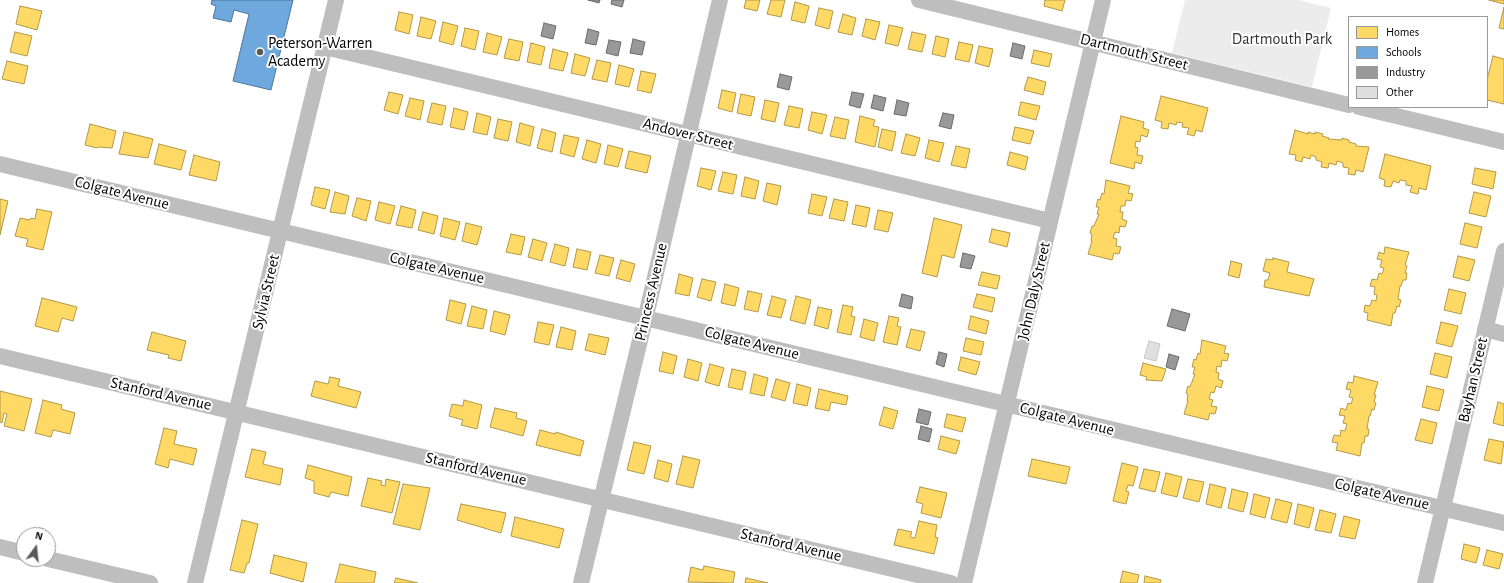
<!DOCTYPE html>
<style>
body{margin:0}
#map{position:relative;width:1504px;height:583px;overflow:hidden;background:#fff;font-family:"Alegreya Sans",sans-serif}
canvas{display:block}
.legend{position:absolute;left:1348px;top:16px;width:140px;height:92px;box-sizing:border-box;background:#fff;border:1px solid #999;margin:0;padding:5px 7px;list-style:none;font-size:12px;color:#000}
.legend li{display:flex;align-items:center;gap:8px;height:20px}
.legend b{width:20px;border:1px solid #999}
.north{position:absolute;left:16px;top:527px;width:40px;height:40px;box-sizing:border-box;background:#fff;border:1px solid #999;border-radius:50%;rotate:15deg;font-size:11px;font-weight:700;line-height:16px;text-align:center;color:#000}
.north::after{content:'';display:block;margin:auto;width:14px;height:18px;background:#595959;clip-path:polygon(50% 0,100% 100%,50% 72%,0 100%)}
</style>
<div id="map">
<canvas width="1504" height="583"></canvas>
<ul class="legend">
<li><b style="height:11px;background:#ffd966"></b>Homes</li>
<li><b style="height:11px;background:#6fa8dc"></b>Schools</li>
<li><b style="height:11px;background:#999"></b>Industry</li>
<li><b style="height:11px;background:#dfdfdf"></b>Other</li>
</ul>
<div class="north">N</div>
</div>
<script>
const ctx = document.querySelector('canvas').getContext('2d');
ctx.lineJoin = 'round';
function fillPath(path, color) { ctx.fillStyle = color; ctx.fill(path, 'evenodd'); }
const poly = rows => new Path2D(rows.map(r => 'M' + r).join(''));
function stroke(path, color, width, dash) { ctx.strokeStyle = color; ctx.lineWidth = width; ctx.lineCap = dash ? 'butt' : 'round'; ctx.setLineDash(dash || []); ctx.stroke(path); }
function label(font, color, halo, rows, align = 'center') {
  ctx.font = font + ' "Alegreya Sans",sans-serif'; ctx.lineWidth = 4; ctx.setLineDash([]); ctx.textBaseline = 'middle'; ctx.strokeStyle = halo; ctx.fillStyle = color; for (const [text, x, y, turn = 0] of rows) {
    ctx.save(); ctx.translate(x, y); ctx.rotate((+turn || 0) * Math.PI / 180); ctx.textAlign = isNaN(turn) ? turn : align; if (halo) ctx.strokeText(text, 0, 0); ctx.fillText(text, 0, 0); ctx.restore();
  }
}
fillPath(poly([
 [1185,0,1298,0,1331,8,1312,87,1172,53]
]), '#ececec');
const homes = poly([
 [746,0,760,0,757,11,744,8,746,0],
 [771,0,785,0,781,17,767,14,771,0],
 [1045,0,1065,0,1062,11,1044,6,1045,0],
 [1489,0,1504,0,1504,4,1489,0],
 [795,2,809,6,805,23,791,20,795,2],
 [20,6,42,11,37,30,16,24,20,6],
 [1504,7,1504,29,1499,28,1504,7],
 [819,8,833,11,829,29,815,25,819,8],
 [399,12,413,15,409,34,395,30,399,12],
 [843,14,856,18,852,35,838,32,843,14],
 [421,17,436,21,431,39,417,36,421,17],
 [866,19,880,22,875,40,862,36,866,19],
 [443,22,458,26,453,45,439,41,443,22],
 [889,25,903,28,898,46,885,43,889,25],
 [465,28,479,31,475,50,461,46,465,28],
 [15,32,32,36,27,56,10,52,15,32],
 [912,32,926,35,922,52,908,49,912,32],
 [487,33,502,37,497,55,483,52,487,33],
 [936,36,949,39,945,57,932,54,936,36],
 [509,39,523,42,519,61,504,58,509,39],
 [959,42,973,45,969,62,955,59,959,42],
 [531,43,545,47,541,65,527,62,531,43],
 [979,46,993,49,989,67,975,63,979,46],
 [553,49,568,53,563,71,549,68,553,49],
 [1034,50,1052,54,1049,67,1031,63,1034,50],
 [575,54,590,58,585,76,571,73,575,54],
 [1493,56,1504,59,1504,104,1487,100,1487,80,1493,56],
 [597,60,611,63,607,82,592,79,597,60],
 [7,61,28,66,24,84,2,79,7,61],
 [619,65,634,69,629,87,615,84,619,65],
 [641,71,656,74,651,93,637,90,641,71],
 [1028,77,1046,82,1043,95,1024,90,1028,77],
 [722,90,736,93,732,112,718,108,722,90],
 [389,92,403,95,398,114,384,110,389,92],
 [741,94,755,97,751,116,737,113,741,94],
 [1161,96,1208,108,1202,132,1196,130,1194,136,1187,134,1189,128,1182,127,1183,123,1177,122,1176,125,1169,123,1168,129,1161,128,1162,122,1155,120,1161,96],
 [410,98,424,101,420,120,405,116,410,98],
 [765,100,779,103,775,122,761,119,765,100],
 [1021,102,1040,106,1036,120,1018,115,1021,102],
 [432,103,446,106,442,125,427,122,432,103],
 [789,106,803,109,799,128,784,125,789,106],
 [454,108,468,112,464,130,450,127,454,108],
 [812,112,827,115,822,134,808,130,812,112],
 [477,113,491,117,487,135,473,132,477,113],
 [860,116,875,120,873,126,879,127,875,147,855,142,860,116],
 [1121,116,1144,122,1143,128,1149,130,1147,137,1141,135,1140,142,1136,141,1135,147,1138,148,1137,155,1143,156,1141,164,1135,162,1134,169,1110,163,1121,116],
 [835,117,849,120,845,139,830,136,835,117],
 [498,119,512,122,508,141,494,138,498,119],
 [520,123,534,127,530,146,516,142,520,123],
 [90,124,116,131,112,148,98,147,97,148,85,145,90,124],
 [1015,127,1034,131,1030,144,1012,140,1015,127],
 [542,129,556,133,552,152,537,148,542,129],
 [882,129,896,132,892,151,878,147,882,129],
 [1295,130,1308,134,1308,132,1315,134,1315,132,1323,134,1322,136,1329,138,1328,139,1342,140,1342,138,1349,140,1349,142,1356,144,1356,146,1369,147,1363,172,1356,170,1355,175,1348,174,1349,168,1343,167,1343,163,1337,161,1336,165,1329,163,1328,168,1321,167,1322,162,1316,160,1316,157,1311,155,1310,159,1303,157,1302,162,1295,160,1296,155,1289,154,1295,130],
 [124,132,153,139,148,158,119,154,124,132],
 [906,134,920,138,915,156,901,153,906,134],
 [564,135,579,138,574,157,560,153,564,135],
 [587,140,601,144,596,163,582,159,587,140],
 [929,140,944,143,939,162,925,158,929,140],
 [159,144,186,151,181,170,154,164,159,144],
 [608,145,623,149,618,167,604,164,608,145],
 [956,146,970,149,966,168,951,165,956,146],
 [629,151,651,156,647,173,625,168,629,151],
 [1010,152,1028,157,1025,170,1007,165,1010,152],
 [1385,154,1431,166,1426,190,1419,188,1418,194,1410,192,1412,186,1406,185,1406,181,1400,180,1399,183,1393,181,1391,187,1384,186,1385,180,1379,178,1385,154],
 [194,155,220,162,216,181,189,175,194,155],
 [701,168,716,171,711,190,697,186,701,168],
 [1475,168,1496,172,1493,189,1472,184,1475,168],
 [723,172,737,175,733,194,718,191,723,172],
 [745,177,759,181,755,199,741,196,745,177],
 [1106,180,1130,186,1128,193,1133,194,1131,201,1126,200,1125,206,1121,206,1120,212,1123,212,1122,219,1127,221,1125,227,1120,226,1119,233,1115,232,1113,238,1117,239,1116,246,1121,247,1119,254,1114,253,1112,260,1088,254,1092,241,1091,241,1092,234,1090,233,1092,226,1094,226,1099,214,1097,214,1099,207,1096,207,1098,199,1100,200,1102,193,1104,194,1106,180],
 [767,183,781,186,777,205,763,201,767,183],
 [315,187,330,190,325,209,311,205,315,187],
 [335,192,349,196,345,214,330,212,335,192],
 [1474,192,1491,196,1486,217,1469,213,1474,192],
 [812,194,827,197,822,216,808,213,812,194],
 [357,198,371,201,366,221,352,216,357,198],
 [0,199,8,201,0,235,0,199],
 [834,199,848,202,844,221,829,218,834,199],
 [379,202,395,206,390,224,375,220,379,202],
 [856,205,870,208,866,227,852,224,856,205],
 [401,206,416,210,412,228,396,225,401,206],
 [37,209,52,212,43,250,26,246,28,239,15,236,20,218,30,220,31,218,35,219,37,209],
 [878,210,893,213,888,232,874,229,878,210],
 [423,212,438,216,434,234,418,230,423,212],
 [444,218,460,222,455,240,440,236,444,218],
 [934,218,962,225,954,258,942,255,937,277,922,273,934,218],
 [466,223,482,227,477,245,462,241,466,223],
 [1465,223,1482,227,1477,248,1460,244,1465,223],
 [992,229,1010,233,1007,247,989,242,992,229],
 [511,234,525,237,521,255,506,252,511,234],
 [533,239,547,243,542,261,528,257,533,239],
 [555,244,569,248,565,266,550,262,555,244],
 [1385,247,1409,252,1405,265,1407,266,1405,273,1407,273,1406,280,1403,280,1401,286,1400,286,1398,299,1401,300,1399,307,1397,306,1395,313,1393,313,1391,326,1367,320,1368,313,1364,312,1365,305,1370,306,1372,300,1376,301,1377,295,1374,294,1375,287,1370,286,1372,279,1377,280,1379,273,1382,274,1384,268,1380,267,1382,260,1377,259,1379,252,1384,254,1385,247],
 [577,249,591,252,587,270,573,267,577,249],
 [600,255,614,258,609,276,595,273,600,255],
 [1458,256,1475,260,1469,281,1453,277,1458,256],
 [1273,258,1289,262,1287,272,1314,279,1309,296,1264,287,1265,280,1268,280,1270,273,1263,271,1266,259,1273,260,1273,258],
 [621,260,635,264,630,282,616,278,621,260],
 [1231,261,1242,264,1239,278,1228,275,1231,261],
 [982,272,1000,276,997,289,978,285,982,272],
 [679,274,693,278,689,296,675,293,679,274],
 [702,279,716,282,711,301,697,297,702,279],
 [725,284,739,288,735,306,721,303,725,284],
 [1449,289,1466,293,1461,314,1444,310,1449,289],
 [748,291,762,294,758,312,744,309,748,291],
 [977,294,995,298,992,312,973,307,977,294],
 [772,296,786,300,781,318,767,315,772,296],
 [796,296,811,300,805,324,790,320,796,296],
 [42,298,77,307,73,321,62,318,58,332,35,326,42,298],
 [450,300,466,304,461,324,446,320,450,300],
 [843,305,853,307,851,316,855,317,851,335,837,332,843,305],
 [472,306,487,310,483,329,467,326,472,306],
 [818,307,832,310,828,329,814,325,818,307],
 [494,311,510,315,505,335,490,331,494,311],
 [889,316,899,318,897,326,901,327,897,345,883,342,889,316],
 [971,316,989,321,986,334,968,329,971,316],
 [864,319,878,323,874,341,860,337,864,319],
 [538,322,554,325,549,345,534,342,538,322],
 [1441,322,1458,326,1452,347,1436,343,1441,322],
 [561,327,576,331,572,350,556,347,561,327],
 [911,329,925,332,920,351,906,347,911,329],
 [152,332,186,341,181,361,168,358,169,355,147,350,152,332],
 [589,334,609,338,605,355,585,350,589,334],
 [966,338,984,342,981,355,963,351,966,338],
 [1202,340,1226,346,1224,353,1229,354,1227,361,1222,360,1221,367,1217,366,1216,372,1219,373,1218,379,1223,381,1221,388,1216,386,1214,393,1211,392,1209,399,1213,400,1211,406,1217,407,1215,414,1210,413,1208,420,1184,414,1188,401,1187,401,1188,394,1186,393,1188,386,1190,387,1195,374,1193,374,1195,367,1192,367,1194,359,1196,360,1198,353,1200,354,1202,340],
 [663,352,677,356,673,374,659,371,663,352],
 [1435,353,1452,357,1447,378,1430,374,1435,353],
 [961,357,980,362,976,375,958,370,961,357],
 [688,359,702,363,698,381,684,377,688,359],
 [1143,363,1166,369,1162,381,1146,380,1147,377,1140,375,1143,363],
 [710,364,724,368,719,386,705,382,710,364],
 [732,369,746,372,742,390,728,387,732,369],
 [754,374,768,378,764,396,750,393,754,374],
 [1354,376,1378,382,1374,395,1376,395,1374,402,1376,403,1374,410,1372,409,1370,416,1369,416,1367,429,1369,429,1368,436,1365,436,1364,443,1362,443,1360,456,1336,450,1338,443,1332,442,1334,435,1340,436,1341,430,1345,431,1347,424,1343,423,1345,416,1339,415,1341,408,1346,410,1348,403,1351,404,1353,398,1349,397,1351,390,1346,389,1348,382,1353,383,1354,376],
 [330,377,340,379,338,386,361,392,356,408,311,396,315,381,328,384,330,377],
 [776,379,790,383,785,401,771,397,776,379],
 [797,384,811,388,807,406,793,403,797,384],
 [1427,386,1444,390,1439,411,1422,407,1427,386],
 [819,389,848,396,846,405,831,402,829,411,815,408,819,389],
 [0,391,32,399,24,431,4,426,7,414,4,413,2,423,0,422,0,391],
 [43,400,62,405,61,409,75,413,70,434,53,430,51,437,35,433,43,400],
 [464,400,482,405,477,429,461,425,463,420,449,416,452,404,463,406,464,400],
 [1498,402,1504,404,1504,426,1493,423,1498,402],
 [884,407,898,411,893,429,879,425,884,407],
 [495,408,517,413,516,418,527,421,523,436,490,427,495,408],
 [947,414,966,418,962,432,944,427,947,414],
 [1421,419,1437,423,1432,444,1415,440,1421,419],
 [164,428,177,431,174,444,197,449,193,465,170,459,168,468,155,464,164,428],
 [540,430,555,434,556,432,584,441,580,456,536,445,540,430],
 [941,436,960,441,956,454,938,449,941,436],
 [1489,439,1504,442,1501,464,1484,460,1489,439],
 [634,442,651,446,644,474,627,470,634,442],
 [252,449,266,452,263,464,283,469,280,485,245,477,252,449],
 [683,456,700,460,693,488,676,484,683,456],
 [1032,459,1070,467,1066,484,1028,476,1032,459],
 [658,460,672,464,668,482,654,478,658,460],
 [1122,463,1138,467,1133,486,1128,485,1126,491,1129,492,1126,504,1113,501,1122,463],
 [308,465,352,477,348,496,331,492,329,497,314,493,314,481,305,478,308,465],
 [1144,469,1160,472,1155,492,1139,488,1144,469],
 [1166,473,1182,477,1177,497,1161,493,1166,473],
 [368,478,382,481,381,485,385,486,386,479,400,482,392,513,361,506,368,478],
 [1188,479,1204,482,1199,502,1183,498,1188,479],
 [403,484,430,488,420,530,393,524,403,484],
 [1210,484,1226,488,1221,508,1206,504,1210,484],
 [920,487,947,493,941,518,921,513,923,504,916,502,920,487],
 [1232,489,1248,493,1243,512,1228,508,1232,489],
 [1254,494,1270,498,1265,518,1250,514,1254,494],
 [1276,499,1292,503,1287,523,1271,519,1276,499],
 [461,504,506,513,501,533,457,520,461,504],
 [1298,504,1314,508,1309,528,1294,524,1298,504],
 [1320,510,1336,514,1331,533,1315,530,1320,510],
 [1344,516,1360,520,1355,539,1339,536,1344,516],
 [515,517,564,529,559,548,511,536,515,517],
 [242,520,258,524,249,563,247,563,244,573,230,570,242,520],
 [919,521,937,525,935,537,938,538,934,554,894,545,898,529,912,532,910,537,915,538,919,521],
 [1464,544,1480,548,1476,563,1461,559,1464,544],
 [1487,550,1503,554,1499,569,1483,565,1487,550],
 [274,555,307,563,303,582,270,573,274,555],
 [340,564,376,572,374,583,335,583,340,564],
 [704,566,735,572,733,583,688,582,691,567,703,570,704,566],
 [1123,571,1139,575,1137,583,1120,583,1123,571],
 [1145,576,1161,580,1160,583,1144,583,1145,576],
 [396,578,418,583,394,583,396,578],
 [746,578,768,583,745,583,746,578]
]);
fillPath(homes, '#ffd966');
stroke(homes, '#b29847', 1);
const schools = poly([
 [212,0,293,0,271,90,233,81,249,14,234,10,231,22,213,18,216,6,211,4,212,0]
]);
fillPath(schools, '#6fa8dc');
stroke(schools, '#4e769a', 1);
const industry = poly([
 [588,0,600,0,599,3,588,0],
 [612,0,624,0,622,7,611,4,612,0],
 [544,23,556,26,553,39,541,36,544,23],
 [588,29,599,32,596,45,585,43,588,29],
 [633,39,645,42,642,55,630,53,633,39],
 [609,40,621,42,618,56,606,53,609,40],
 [1013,43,1025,46,1022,59,1010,56,1013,43],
 [780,74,792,77,789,90,777,87,780,74],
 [852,92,864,94,860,108,849,105,852,92],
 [874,95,886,98,883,111,871,108,874,95],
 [897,100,909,103,906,116,894,114,897,100],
 [943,113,954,115,951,129,939,126,943,113],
 [963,253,975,256,971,269,960,267,963,253],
 [902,294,913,297,911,309,899,306,902,294],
 [1172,309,1190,314,1185,331,1167,326,1172,309],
 [939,352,947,354,944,367,936,364,939,352],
 [1169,354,1179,357,1175,370,1166,367,1169,354],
 [919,409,931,412,928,425,916,422,919,409],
 [921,426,932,429,929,442,918,439,921,426]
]);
fillPath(industry, '#999');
stroke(industry, '#6b6b6b', 1);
const building = poly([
 [1149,341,1160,344,1156,361,1144,358,1149,341]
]);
fillPath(building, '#dfdfdf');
stroke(building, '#c7c7c7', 1);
stroke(poly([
 [919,0,1349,105],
 [325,47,1050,221],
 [1359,107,1504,142],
 [0,164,1504,523],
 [1485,329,1504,334],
 [0,356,951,583],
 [0,547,24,553],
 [48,559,150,583],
 [195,583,336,0],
 [581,583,649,303,720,0],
 [964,583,1103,0],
 [1425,583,1504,251]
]), '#bebebe', 16);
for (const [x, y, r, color] of [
 [260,52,4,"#595959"]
]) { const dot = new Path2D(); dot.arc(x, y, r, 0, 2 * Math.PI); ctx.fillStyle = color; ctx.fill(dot); stroke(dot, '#fff', 1.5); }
label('16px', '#333', '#fff', [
 ["Dartmouth Park",1282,39]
]);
label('16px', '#000', '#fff', [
 ["Peterson-Warren",268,43],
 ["Academy",268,61]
], 'left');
label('16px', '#000', '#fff', [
 ["Dartmouth Street",1134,52,14],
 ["Andover Street",688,134,14],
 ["Colgate Avenue",122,193,14],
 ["Colgate Avenue",437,268,13],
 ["John Daly Street",1034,291,-77],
 ["Sylvia Street",266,292,-77],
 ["Princess Avenue",651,292,-77],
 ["Colgate Avenue",752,343,14],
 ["Bayhan Street",1473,380,-77],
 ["Stanford Avenue",161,394,13],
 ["Colgate Avenue",1067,419,14],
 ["Stanford Avenue",476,469,13],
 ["Colgate Avenue",1382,494,13],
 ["Stanford Avenue",791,545,13]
]);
</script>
